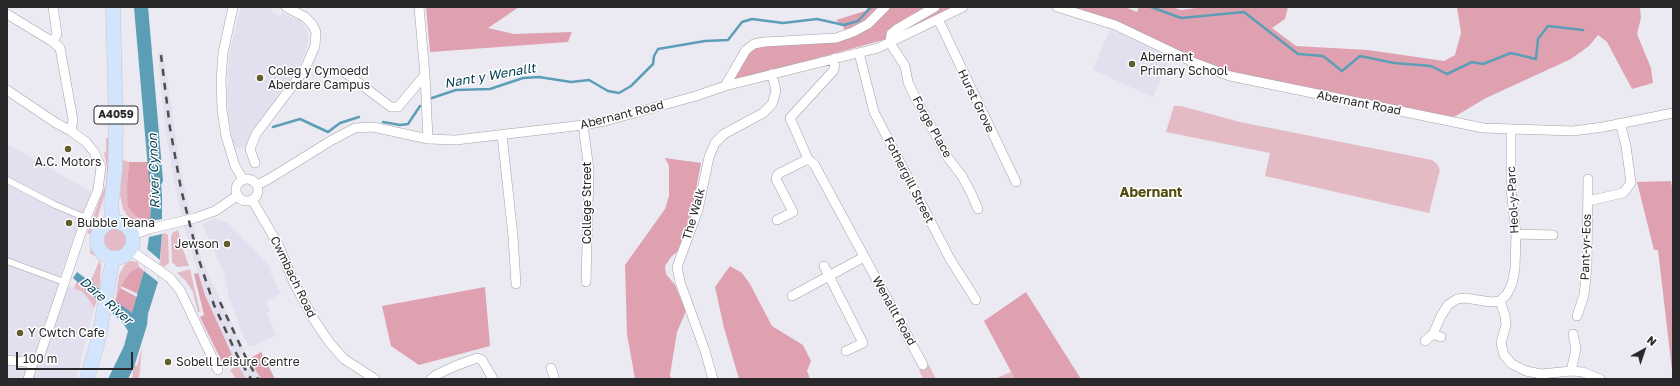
<!DOCTYPE html>
<style>
body{margin:0}
#map{position:relative;width:1680px;height:386px;overflow:hidden;background:#ebeaf2;font-family:"Golos Text",sans-serif}
canvas{display:block}
.frame{position:absolute;inset:0;border:8px solid #29282b;pointer-events:none}
.north{position:absolute;left:1624px;top:330px;width:40px;height:40px;-webkit-text-stroke:3px #fff;paint-order:stroke;rotate:40deg;font-size:11px;font-weight:700;line-height:16px;text-align:center;color:#29282b}
.north::after{content:'';display:block;margin:auto;width:14px;height:18px;background:#29282b;clip-path:polygon(50% 0,100% 100%,50% 72%,0 100%)}
.scale{position:absolute;left:16px;top:352px;width:117px;height:18px;box-sizing:border-box;border:2px solid #29282b;border-top:0;padding-left:5px;font-size:12px;line-height:14px;white-space:nowrap;color:#29282b;-webkit-text-stroke:3px #fff;paint-order:stroke}
</style>
<div id="map">
<canvas width="1680" height="386"></canvas>
<div class="frame"></div>
<div class="north">N</div>
<div class="scale">100 m</div>
</div>
<script>
const ctx = document.querySelector('canvas').getContext('2d');
ctx.lineJoin = 'round';
function fillPath(path, color) { ctx.fillStyle = color; ctx.fill(path, 'evenodd'); }
const poly = rows => new Path2D(rows.map(r => 'M' + r).join(''));
function stroke(path, color, width, dash) { ctx.strokeStyle = color; ctx.lineWidth = width; ctx.lineCap = dash ? 'butt' : 'round'; ctx.setLineDash(dash || []); ctx.stroke(path); }
function label(font, color, halo, rows, align = 'center') {
  ctx.font = font + ' "Golos Text",sans-serif'; ctx.lineWidth = 3; ctx.setLineDash([]); ctx.textBaseline = 'middle'; ctx.strokeStyle = halo; ctx.fillStyle = color; for (const [text, x, y, turn = 0] of rows) {
    ctx.save(); ctx.translate(x, y); ctx.rotate((+turn || 0) * Math.PI / 180); ctx.textAlign = isNaN(turn) ? turn : align; if (halo) ctx.strokeText(text, 0, 0); ctx.fillText(text, 0, 0); ctx.restore();
  }
}
fillPath(poly([
 [241,7,271,7,273,9,272,12,280,17,282,13,301,21,307,29,308,40,306,51,296,74,288,83,291,85,247,148,237,148,233,145,228,113,227,87,230,50],
 [1110,29,1170,57,1153,97,1093,70],
 [163,52,181,171,199,251,208,274,245,351,233,357,205,295,185,231,176,190,165,129,158,53],
 [7,144,91,192,58,281,81,291,88,298,94,308,76,379,7,379],
 [216,218,217,220,227,222,261,257,271,268,270,272,281,293,266,302,270,311,267,313,276,335,254,346,249,346,244,338,230,300,223,270,202,224],
 [249,359,261,379,246,379,238,365]
]), '#e2dfee');
fillPath(poly([
 [1174,106,1181,106,1240,122,1432,160,1437,164,1440,170,1429,213,1265,176,1270,153,1166,132],
 [106,138,111,138,109,177,104,197,92,235,87,233,106,184,107,167,104,153,106,152],
 [123,160,129,162,127,185,137,217,150,221,134,221,128,217,123,209,120,195],
 '103 239a12 12 0 1 1 24 0a12 12 0 1 1-24 0Z',
 [178,230,182,247,189,266,177,267,172,262,171,238,172,233],
 [165,233,168,235,169,263,164,267,160,264,162,234],
 [92,240,101,265,100,288,90,282,99,262,98,258,90,253],
 [131,261,138,262,139,267,130,272,116,296,119,275,122,269,126,263],
 [190,269,200,312,198,312,193,292,186,281,177,273],
 [77,281,97,300,94,308,88,298,81,291,74,288],
 [142,348,139,379,132,379,134,365,137,366],
 [238,365,246,379,236,379,230,370],
 [929,365,936,379,923,379,919,370],
 [1011,372,1015,379,994,379]
]), '#e4bac4');
fillPath(poly([
 [426,7,519,7,488,28,514,34,572,32,568,42,430,52],
 [869,7,952,7,883,40,785,67,732,80,748,53,755,46,847,36,843,26,836,20,865,11],
 [1072,7,1125,7,1137,12,1139,7,1172,7,1181,10,1203,7,1288,7,1285,19,1272,28,1296,46,1368,50,1444,61,1455,55,1461,33,1457,7,1640,7,1641,18,1637,34,1651,68,1653,83,1632,89,1607,42,1598,35,1589,46,1571,59,1486,98,1454,117,1232,72,1212,66],
 [665,158,701,163,694,200,689,219,678,251,671,257,665,266,666,274,675,285,686,311,677,332,670,375,671,379,635,379,627,334,625,265,665,209,669,196,669,166],
 [129,162,150,162,150,221,137,217,128,207,127,185],
 [1671,181,1673,194,1673,379,1658,250,1654,250,1637,182],
 [730,266,742,273,750,284,772,326,803,345,811,361,807,371,810,379,739,379,724,328,715,287],
 [139,267,144,271,138,294,121,286,130,272],
 [198,273,205,295,233,357,222,362,200,317,204,315,194,274],
 [485,287,490,346,419,365,391,346,382,306],
 [120,288,137,297,132,314,115,300],
 [1026,292,1081,379,1015,379,984,321],
 [261,352,275,379,261,379,249,359]
]), '#dfa1b0');
fillPath(poly([
 [159,161,162,196,162,234,158,282,148,314,147,325,134,367,128,379,108,379,124,346,128,331,123,323,73,278,77,272,132,313,144,271,149,237,151,200,150,162]
]), '#5d9eb7');
fillPath(poly([
 [162,219,162,234,149,237,150,221],
 [147,249,160,260,158,282,144,271]
]), '#ebeaf2');
stroke(poly([
 [1151,7,1181,18,1244,12,1298,54,1323,56,1342,71,1360,56,1394,63,1431,66,1447,74,1472,62,1483,64,1511,53,1536,59,1538,39,1548,26,1583,30],
 [429,99,456,90,490,89,523,78,539,77,571,82,589,80,608,91,619,93,631,86,653,64,654,56,658,49,705,41,728,40,742,22,752,19,783,23,817,19,844,25,858,21,871,7],
 [383,122,400,125,408,124,420,106],
 [273,127,300,119,328,132,340,123,359,117]
]), '#5d9eb7', 2.5);
stroke(poly([
 [141,7,156,180]
]), '#5d9eb7', 14);
const pedestrian = poly([
 [7,180,55,205,86,218],
 [7,261,64,282]
]);
const minor = poly([
 [53,7,57,34,53,42],
 [233,7,223,53,221,80,222,110,226,136,235,166,243,179],
 [419,7,425,75,428,139],
 [935,7,897,29,891,34,890,43,905,66,908,82,914,95,948,158,962,176,971,193,978,209],
 [1057,7,1115,25,1195,63,1230,76,1483,128,1573,131,1603,127,1673,113],
 [7,14,53,42,60,48,73,120,71,131],
 [938,19,1016,182],
 [859,53,874,112,950,259,976,300],
 [343,71,391,107,398,107,425,75],
 [725,86,746,50,754,44,764,42,836,38,853,32,868,24,885,7],
 [7,90,56,123,71,131,86,142,94,152,101,167,98,190,86,218,39,358,33,363,28,379],
 [583,125,589,170,586,282],
 [502,135,513,236,516,284],
 [808,159,814,164,923,365],
 [808,159,790,118,834,70,835,58],
 [255,163,250,149,256,134,305,69,315,46,316,32,312,24,305,17,286,7],
 '236 190a11 11 0 1 1 22 0a11 11 0 1 1-22 0Z',
 [257,185,269,179,332,140,355,128,373,127,428,139,456,140,583,125,605,121,696,96,725,86,878,48,963,7],
 [252,200,278,244,294,283,313,318,329,342,344,359,375,379],
 [1588,201,1623,193,1631,183,1626,146,1620,123],
 [777,220,793,212,776,179,778,174,808,159],
 [1516,234,1553,235],
 [133,235,149,229,195,218,215,211,237,196],
 [130,250,159,270,170,278,180,290,218,370],
 [824,266,863,343,846,351],
 [792,296,864,257],
 [1500,301,1505,316,1506,325,1501,343,1504,355,1512,364,1526,371,1541,374,1571,371,1583,372,1600,379],
 [1577,316,1584,295,1587,267,1588,179],
 [1433,334,1441,316,1448,305,1457,299,1465,298,1491,302,1500,301,1507,294,1512,284,1515,269,1516,234,1511,189,1511,130],
 [1425,341,1433,334,1441,337],
 [7,360,33,363],
 [551,368,554,377],
 [1571,371,1576,349,1573,334],
 [431,379,436,375,455,366,477,358,482,360,493,379],
 [713,379,705,351,680,282,677,267,698,210,709,157,715,143,724,134,763,113,772,104,776,91,772,74]
]);
const primary = poly([
 [113,222,111,205,115,171,116,124,113,7],
 '97 240a18 18 0 1 1 36 0a18 18 0 1 1-36 0Z',
 [87,379,99,337,113,258]
]);
stroke(pedestrian, '#a3a1a9', 7);
stroke(minor, '#a3a1a9', 10);
stroke(primary, '#c7c7c8', 15);
stroke(pedestrian, '#fff', 6);
stroke(minor, '#fff', 9);
stroke(primary, '#d3e4fd', 14);
stroke(poly([
 [161,55,170,128,181,189,198,257,214,305,237,355,251,379],
 [220,302,247,360,258,379]
]), '#4d4c50', 2.5, [7, 7]);
for (const [x, y, r, color] of [
 [1132,64,4,"#615e2b"],
 [260,78,4,"#615e2b"],
 [68,149,4,"#615e2b"],
 [69,223,4,"#615e2b"],
 [227,244,4,"#615e2b"],
 [20,333,4,"#615e2b"],
 [168,362,4,"#615e2b"]
]) { const dot = new Path2D(); dot.arc(x, y, r, 0, 2 * Math.PI); ctx.fillStyle = color; ctx.fill(dot); stroke(dot, '#fff', 1.5); }
for (const [x, y, w] of [
 [116,115,44]
]) { const box = new Path2D(); box.roundRect(x - w / 2, y - 9, w, 18, 3); ctx.fillStyle = '#fff'; ctx.fill(box); stroke(box, '#29282b', 1); }
label('bold 11px', '#29282b', null, [
 ["A4059",116,115]
]);
label('12px', '#29282b', '#fff', [
 ["Abernant",1140,57],
 ["Primary School",1140,71],
 ["Coleg y Cymoedd",268,71],
 ["Aberdare Campus",268,85],
 ["A.C. Motors",68,162,"center"],
 ["Bubble Teana",77,223],
 ["Jewson",219,244,"right"],
 ["Y Cwtch Cafe",28,333],
 ["Sobell Leisure Centre",176,362]
], 'left');
label('12px', '#29282b', '#fff', [
 ["Hurst Grove",976,101,64],
 ["Abernant Road",1359,103,11],
 ["Abernant Road",622,115,-14],
 ["Forge Place",932,127,61],
 ["Fothergill Street",909,180,63],
 ["Heol-y-Parc",1513,200,-93],
 ["College Street",587,203,-90],
 ["The Walk",694,214,-74],
 ["Pant-yr-Eos",1586,247,-88],
 ["Cwmbach Road",293,277,64],
 ["Wenallt Road",894,311,61]
]);
label('italic 13px', '#013f51', '#fff', [
 ["Nant y Wenallt",490,76,-10],
 ["River Cynon",154,171,-92],
 ["Dare River",106,301,41]
]);
label('bold 14px', '#524e10', '#fff', [
 ["Abernant",1151,193]
]);
</script>
